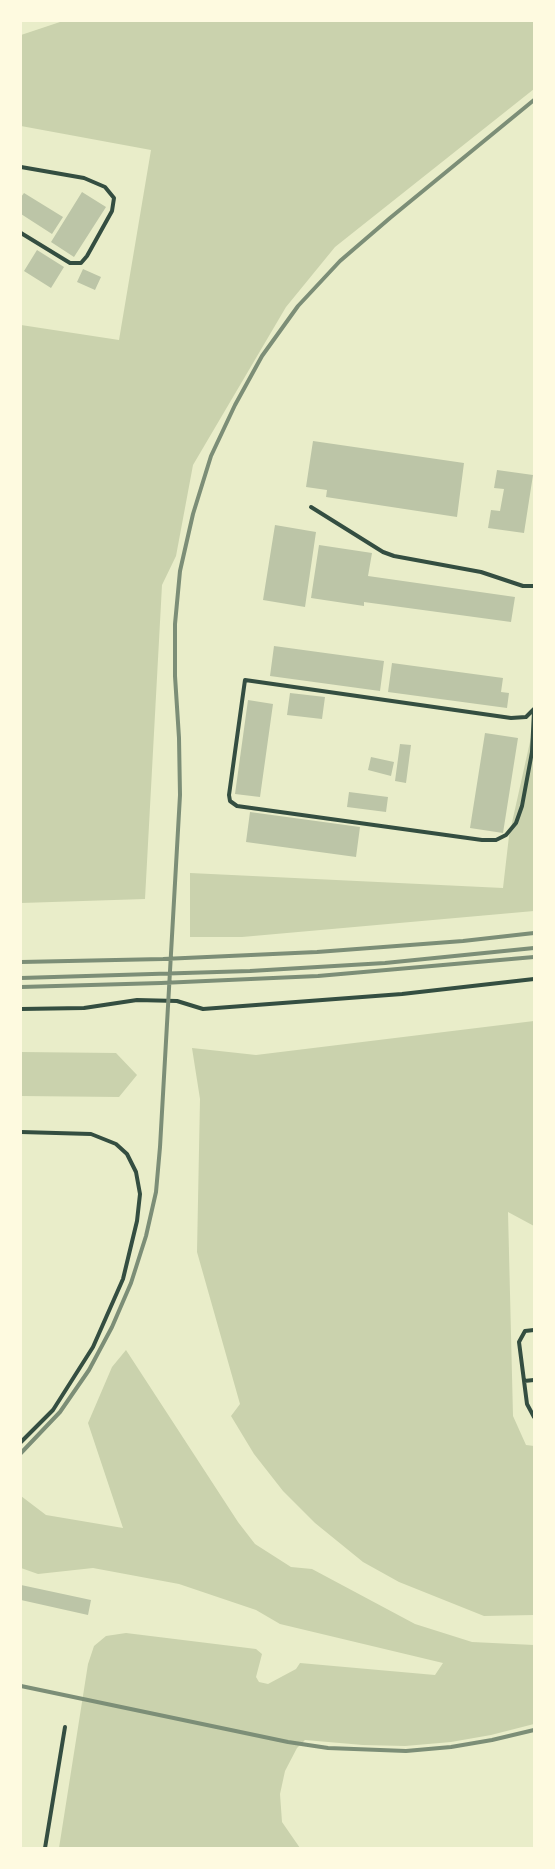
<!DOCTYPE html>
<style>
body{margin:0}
#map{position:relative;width:555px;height:1869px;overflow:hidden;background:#e9edc9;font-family:Merriweather,serif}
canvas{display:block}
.frame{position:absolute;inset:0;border:22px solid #fefae0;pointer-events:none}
</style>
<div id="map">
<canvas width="555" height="1869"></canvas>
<div class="frame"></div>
</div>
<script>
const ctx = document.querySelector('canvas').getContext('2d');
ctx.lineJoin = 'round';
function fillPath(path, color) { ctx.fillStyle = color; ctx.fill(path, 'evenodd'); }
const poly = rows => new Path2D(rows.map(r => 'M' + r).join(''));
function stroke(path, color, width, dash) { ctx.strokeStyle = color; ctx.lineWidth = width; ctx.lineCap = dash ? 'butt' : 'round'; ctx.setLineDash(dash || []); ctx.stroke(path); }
fillPath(poly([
 [63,21,534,21,534,89,335,247,286,307,193,465,176,556,162,585,145,899,21,903,21,325,119,340,151,150,21,126,21,35],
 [534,724,534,911,242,937,190,937,190,873,503,888,509,836],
 [534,1021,534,1226,508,1212,513,1416,526,1445,534,1446,534,1615,484,1616,399,1582,363,1562,315,1523,283,1491,254,1454,231,1416,240,1404,197,1252,200,1099,192,1048,256,1055],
 [21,1052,116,1053,137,1075,119,1097,21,1096],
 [126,1350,238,1522,255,1544,291,1567,312,1569,415,1624,472,1642,534,1645,534,1724,491,1735,451,1742,405,1746,363,1745,305,1740,297,1748,285,1771,280,1794,282,1822,300,1848,59,1848,88,1664,94,1646,106,1636,126,1633,256,1649,262,1654,256,1677,259,1682,268,1684,296,1669,300,1663,435,1675,443,1663,280,1624,256,1610,179,1584,93,1568,38,1574,21,1568,21,1496,46,1515,123,1528,88,1423,112,1367]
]), '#cad2ad');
fillPath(poly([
 [82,192,106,207,74,257,51,242],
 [24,193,63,217,52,234,21,214,21,197],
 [37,250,64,267,51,288,24,271],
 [83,269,101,277,95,290,77,282],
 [313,441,464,463,457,517,326,497,327,490,306,487],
 [497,470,533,475,524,533,488,528,491,510,500,511,504,489,494,488],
 [275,525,316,532,305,607,263,600],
 [319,545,372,553,368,576,515,597,511,622,364,602,364,606,311,598],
 [274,646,384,661,380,691,270,676],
 [392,663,503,678,501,692,509,693,507,708,388,692],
 [290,693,325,697,322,719,287,715],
 [248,700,273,704,260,797,235,794],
 [485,733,518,738,503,833,470,828],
 [400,744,411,745,406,783,395,781],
 [371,757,394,762,391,776,368,770],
 [349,792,388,797,386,812,347,807],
 [250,812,360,827,356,857,246,842],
 [21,1585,91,1600,88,1615,21,1600]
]), '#bcc5a7');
stroke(poly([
 [21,167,84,178,105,187,114,198,112,211,87,256,81,263,70,263,21,233],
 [311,507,383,552,394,556,481,572,523,586,534,586],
 [534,709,526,717,511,718,245,680,229,795,230,801,237,806,482,840,496,840,506,835,516,823,522,806,532,752,534,711],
 [21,1009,84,1008,137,1000,177,1001,203,1009,402,994,534,979],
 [21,1132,91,1134,116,1144,127,1154,136,1172,140,1194,137,1221,123,1279,93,1347,53,1410,21,1442],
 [534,1330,525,1331,519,1342,527,1404,534,1417],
 [524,1381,534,1380],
 [45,1848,65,1727]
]), '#344e41', 4);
stroke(poly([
 [21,962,163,959,317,952,463,941,534,933],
 [21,978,250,971,385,963,534,948],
 [21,987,161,983,318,976,534,957],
 [21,1453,60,1412,89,1370,112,1327,131,1283,146,1236,156,1192,160,1147,180,795,179,738,175,676,175,624,180,571,193,514,211,456,235,405,262,356,298,306,340,261,390,218,534,100],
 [21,1686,288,1742,328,1748,406,1751,451,1747,492,1740,534,1730]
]), '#7c8e77', 4);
</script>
